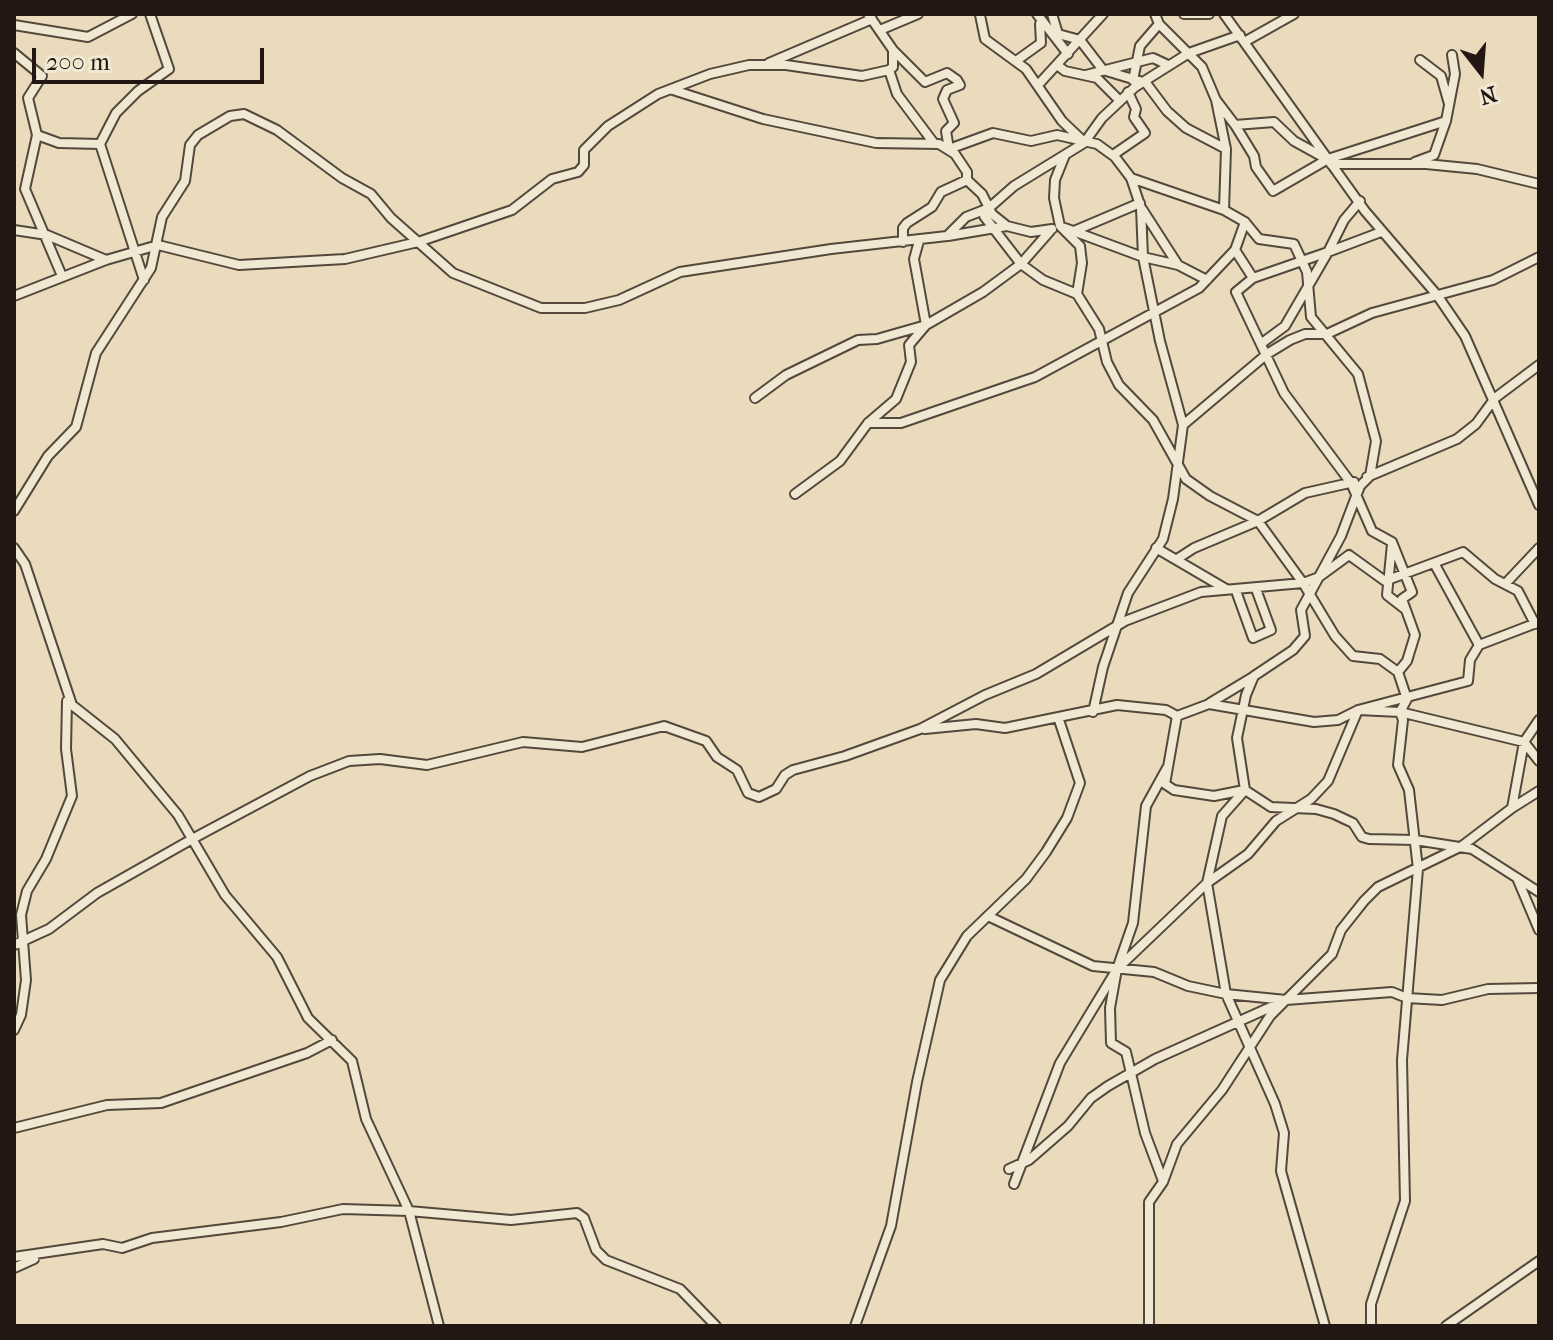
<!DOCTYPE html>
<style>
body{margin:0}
#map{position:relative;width:1553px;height:1340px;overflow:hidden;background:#e9dbbc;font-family:"IM FELL French Canon",serif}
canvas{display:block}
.frame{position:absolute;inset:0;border:16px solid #221713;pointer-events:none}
.north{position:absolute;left:1441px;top:32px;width:80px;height:80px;-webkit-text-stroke:6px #f1e8d3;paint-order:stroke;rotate:163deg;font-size:22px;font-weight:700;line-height:32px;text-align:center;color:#221713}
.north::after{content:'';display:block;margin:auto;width:28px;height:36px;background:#221713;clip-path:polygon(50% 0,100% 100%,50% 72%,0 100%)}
.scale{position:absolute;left:32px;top:48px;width:232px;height:36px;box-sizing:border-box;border:4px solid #221713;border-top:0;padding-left:10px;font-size:24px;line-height:28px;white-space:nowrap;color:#221713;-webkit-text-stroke:6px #f1e8d3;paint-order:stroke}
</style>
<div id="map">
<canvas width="1553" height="1340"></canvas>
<div class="frame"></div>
<div class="north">N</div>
<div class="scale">200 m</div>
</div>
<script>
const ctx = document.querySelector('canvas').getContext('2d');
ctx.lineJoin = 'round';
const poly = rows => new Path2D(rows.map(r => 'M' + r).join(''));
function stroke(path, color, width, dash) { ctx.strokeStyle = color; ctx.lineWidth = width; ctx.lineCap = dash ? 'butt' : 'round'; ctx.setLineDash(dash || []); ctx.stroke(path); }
const minor = poly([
 [868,14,893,50,893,67,889,70,897,94,933,142],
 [1037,14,1068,54],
 [1052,14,1058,34,1080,40,1103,70,1146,83,1167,111,1186,128,1226,149],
 [1155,14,1159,24,1202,67,1216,100,1235,125,1254,156,1256,167,1273,191,1328,159,1446,121],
 [1184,14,1209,14],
 [1224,14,1365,211,1437,295,1465,336,1539,505],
 [980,15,985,39,1026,69,1062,121,1081,139],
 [14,25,88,37,132,14],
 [880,30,918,14],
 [1246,41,1294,14],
 [893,50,925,82,947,73,957,80,960,85,947,90,943,99,954,123,946,131,949,149],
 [14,53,42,76,28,98,37,135,25,189,62,276],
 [1420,60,1441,76,1449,104],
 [1016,61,1041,43,1040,24],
 [769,63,872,19],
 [1057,65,1065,71,1097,78,1120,101],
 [1086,75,1153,58,1168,65],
 [1133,80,1140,46,1159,24],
 [1038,85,1103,14],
 [673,90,763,119,876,143,939,144,955,154,967,172,967,180,982,194,992,214,1007,226],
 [1216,100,1226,149,1224,210,1245,222,1259,239,1294,244,1307,272,1311,317,1358,374,1376,441,1370,476,1360,486,1341,536,1301,610,1305,636,1293,650,1254,676,1246,695,1237,738,1245,790,1271,807,1316,809,1334,814,1353,823,1362,837,1369,839,1415,840,1472,849,1539,892],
 [1235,125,1274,122,1294,141,1323,157],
 [37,135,59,143,100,144],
 [949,149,993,133,1031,141,1057,135,1097,144,1115,157,1131,178,1141,208,1143,257,1160,341,1183,425,1173,499,1163,539,1128,593,1103,667,1093,712],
 [1065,155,1055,180,1054,198,1060,226,1080,246,1082,263,1077,294,1099,329,1107,362,1119,385,1153,420,1186,479,1210,496,1258,521,1303,583,1335,636,1353,656,1380,659,1398,672],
 [1113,155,1145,133,1134,117,1136,109,1128,92],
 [1415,162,1434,155,1446,121,1455,74,1452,55],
 [1331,164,1426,164,1477,169,1539,184],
 [1131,178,1224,210],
 [1360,201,1344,220,1328,252,1253,278,1236,292,1284,393,1351,483,1372,531,1392,542,1412,592,1402,599,1415,635,1407,661,1398,672,1407,699,1400,712,1403,720,1398,765,1409,790,1418,869,1402,1060,1405,1201,1371,1304,1371,1326],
 [989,209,984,216,1021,264,1043,280,1077,294],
 [1142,209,1178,265,1207,280],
 [1245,222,1235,250,1253,278],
 [1065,228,1143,257,1178,265],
 [14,230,47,235,106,260],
 [1074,231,1140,203],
 [948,236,1007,226,1031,232,1052,229],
 [903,242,903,228,907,223,932,207,941,192,967,180],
 [144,280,100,144,116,113,138,91,169,69,150,14],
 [14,296,106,260,158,245,239,265,345,259,418,242,512,210,552,179,578,172,584,165,584,150,608,126,658,94,710,74,749,65,786,65,862,76,889,70],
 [1262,343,1285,326,1328,252,1381,232],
 [755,398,786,375,858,340,877,339,926,325,914,259,919,241],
 [868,423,901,423,1035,377,1199,288,1235,250],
 [1183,425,1267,354,1290,340,1305,334,1327,334,1372,313,1493,280,1539,257],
 [1367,477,1457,439,1476,424,1495,398,1539,365],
 [795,494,840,461,868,423,896,399,911,362,909,345,926,325,983,292,1021,264,1050,231],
 [14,511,48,456,76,427,96,353,151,268,162,217,185,181,190,145,198,135,230,116,244,114,277,130,342,178,371,194,391,218,453,273,541,308,585,308,619,300,680,272,831,249,947,236,966,217,989,208,1014,186,1084,143,1102,118,1135,87,1189,53,1240,35],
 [1392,544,1387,595,1405,609],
 [14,548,25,564,72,705,115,739,178,815,225,895,277,957,308,1018,352,1061,366,1119,409,1211,439,1326],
 [1156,548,1226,589],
 [1177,559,1194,548,1258,521,1305,493,1354,482],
 [1434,563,1479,645],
 [1506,583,1539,548],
 [1236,591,1253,638,1271,630,1256,589],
 [1210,703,1253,677],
 [1177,716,1165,784,1174,790,1214,796,1244,790],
 [925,729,976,724,1005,728,1117,705,1166,710,1177,716,1209,704,1314,722,1338,720,1358,710,1468,681,1470,660,1479,645,1539,622],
 [1245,790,1222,816,1207,883,1226,994,1275,1104,1284,1133,1281,1171,1325,1326],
 [1512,808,1539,791],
 [1517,878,1539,930],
 [990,917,1093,966,1154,972,1188,986,1226,994,1286,1000,1392,992,1407,998,1442,1000,1488,989,1539,988],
 [14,945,49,929,97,893,194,838,310,776,349,761,380,759,427,765,523,742,582,747,664,726,706,741,717,757,737,770,748,793,759,797,776,789,785,775,793,770,845,756,920,729,985,695,1036,674,1125,621,1201,592,1303,583,1319,577,1349,555,1385,581,1463,552,1495,579,1518,591,1535,624],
 [14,1030,21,1015,26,980,21,915,27,891,46,859,72,796,66,749,67,701],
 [14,1128,107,1105,161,1103,307,1053,332,1040],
 [1009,1169,1029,1160,1068,1126,1091,1098,1108,1086,1155,1059,1282,1002],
 [1163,1181,1145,1133,1126,1052,1111,1043,1110,1008,1117,969,1133,923,1146,806,1167,768],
 [1014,1184,1060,1063,1117,969,1207,883,1248,854,1276,821,1311,799,1328,781,1358,710,1400,712,1524,742,1539,761],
 [14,1257,103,1244,122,1248,152,1238,281,1222,343,1209,409,1211,511,1220,577,1213,584,1218,596,1250,606,1260,680,1289,716,1326],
 [14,1268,34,1259],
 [855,1326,891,1226,917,1082,940,980,967,936,1026,879,1046,852,1067,818,1080,783,1059,720],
 [1149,1326,1149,1202,1163,1182,1177,1144,1222,1090,1270,1016,1332,954,1341,930,1364,901,1378,887,1462,846,1512,808,1524,742,1539,720],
 [1446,1326,1539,1261]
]);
stroke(minor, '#54483d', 12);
stroke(minor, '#f1e8d3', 8);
</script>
